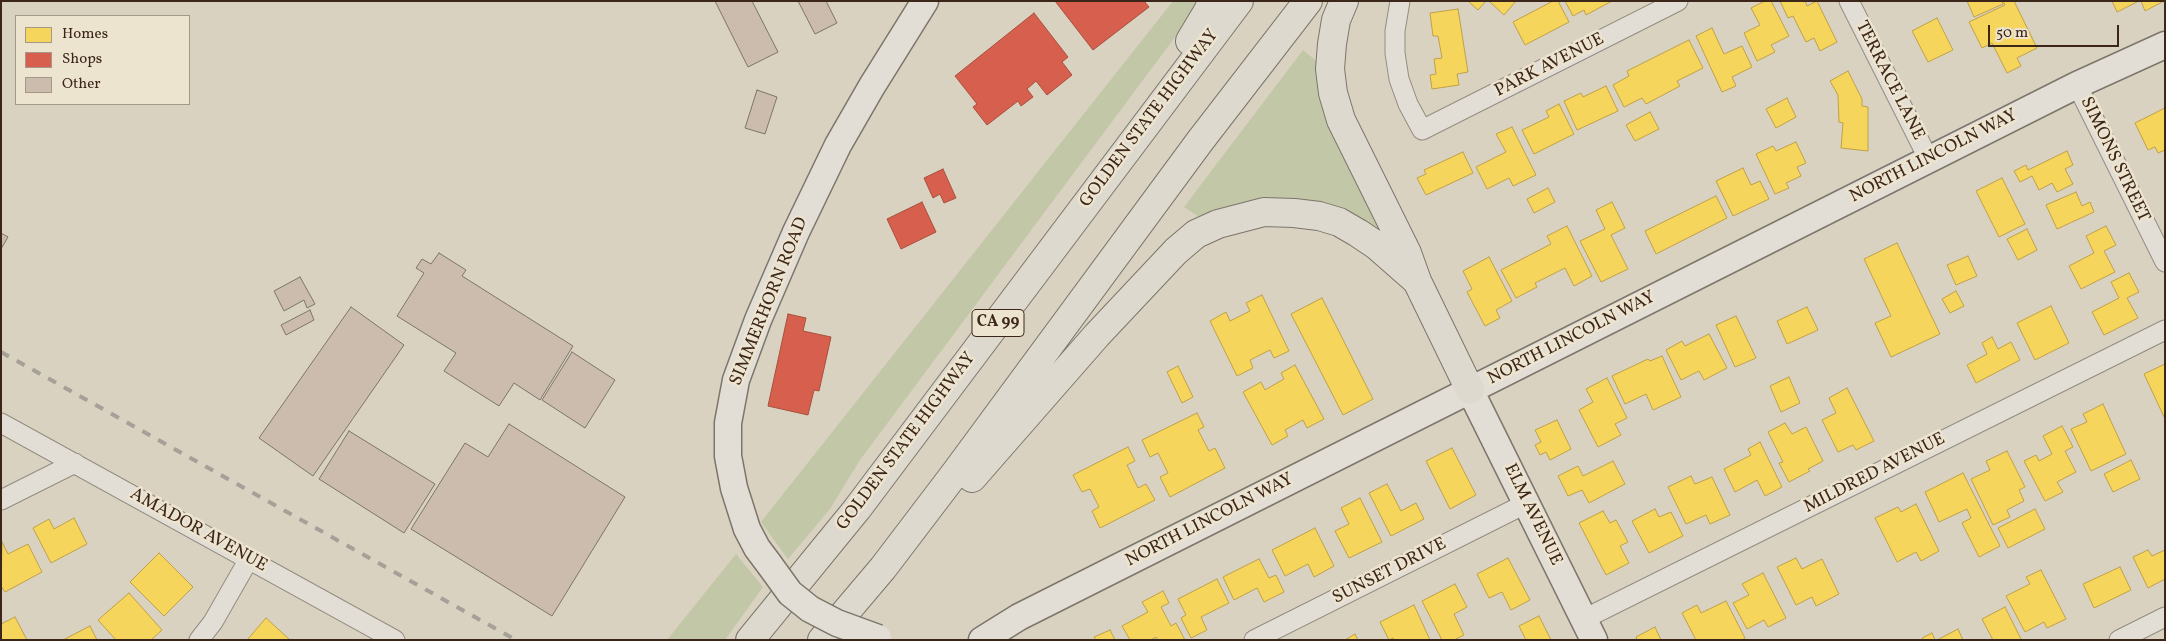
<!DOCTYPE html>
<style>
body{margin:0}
#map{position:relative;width:2166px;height:641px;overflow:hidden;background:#dad2c0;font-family:Vollkorn,serif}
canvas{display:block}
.frame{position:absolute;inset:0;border:2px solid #3b2619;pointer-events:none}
.legend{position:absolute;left:15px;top:15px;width:175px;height:90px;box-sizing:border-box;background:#ede4d0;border:1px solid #a69887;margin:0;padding:6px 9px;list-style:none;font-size:15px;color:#3b2619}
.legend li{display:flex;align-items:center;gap:10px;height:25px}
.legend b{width:25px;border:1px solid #a69887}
.scale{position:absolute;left:1988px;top:25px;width:131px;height:22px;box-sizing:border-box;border:2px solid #3b2619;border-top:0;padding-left:6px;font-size:15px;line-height:18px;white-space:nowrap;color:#3b2619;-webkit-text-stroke:4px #ede4d0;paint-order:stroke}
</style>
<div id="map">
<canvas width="2166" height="641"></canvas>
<div class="frame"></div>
<ul class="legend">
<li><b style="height:14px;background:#f6d55c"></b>Homes</li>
<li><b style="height:14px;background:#d6604d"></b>Shops</li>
<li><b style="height:14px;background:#cbbcae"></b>Other</li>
</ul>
<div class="scale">50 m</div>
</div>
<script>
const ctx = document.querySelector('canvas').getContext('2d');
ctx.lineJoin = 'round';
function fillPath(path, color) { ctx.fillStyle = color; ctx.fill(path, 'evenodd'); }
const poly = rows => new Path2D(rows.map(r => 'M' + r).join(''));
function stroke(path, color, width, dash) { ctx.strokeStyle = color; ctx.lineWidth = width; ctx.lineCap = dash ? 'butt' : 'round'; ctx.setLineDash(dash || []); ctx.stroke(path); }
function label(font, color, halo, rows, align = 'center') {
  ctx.font = font + ' Vollkorn,serif'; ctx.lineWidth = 5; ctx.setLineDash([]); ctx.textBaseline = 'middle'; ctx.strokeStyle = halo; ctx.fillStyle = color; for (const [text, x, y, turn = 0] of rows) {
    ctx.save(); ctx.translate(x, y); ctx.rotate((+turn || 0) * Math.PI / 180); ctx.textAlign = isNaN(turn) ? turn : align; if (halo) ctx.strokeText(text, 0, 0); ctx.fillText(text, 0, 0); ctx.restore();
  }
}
fillPath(poly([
 [1173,1,1197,1,1187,21,860,460,830,509,788,559,761,522],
 [1303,50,1319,63,1393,248,1309,201,1271,198,1233,205,1202,219,1184,207],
 [736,554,763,587,725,640,667,640]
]), '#c2c7a7');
const homes = poly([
 [1468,1,1486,1,1478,10,1468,1],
 [1489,1,1516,1,1504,15,1489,1],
 [1553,1,1558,1,1569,22,1525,45,1513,22,1553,1],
 [1565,1,1612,1,1586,15,1584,10,1573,16,1565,1],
 [1765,1,1771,1,1789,36,1771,45,1775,52,1757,61,1744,33,1760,25,1751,8,1765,1],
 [1780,1,1805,1,1807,6,1817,1,1837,42,1820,51,1814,38,1806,42,1793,16,1788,18,1780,1],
 [1967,1,2002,1,2003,4,1974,17,1967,1],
 [2003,1,2014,1,2037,48,2017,58,2021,66,2007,73,1992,43,1982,48,1969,22,2005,5,2003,1],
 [2112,1,2139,1,2117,12,2112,1],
 [2141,1,2164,1,2145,11,2141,1],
 [1458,9,1468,72,1457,74,1459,85,1432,89,1430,75,1436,74,1434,59,1442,58,1438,36,1433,36,1430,13,1458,9],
 [1937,18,1953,50,1928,62,1912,31,1937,18],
 [1712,28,1724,54,1742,46,1752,67,1732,77,1736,86,1722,92,1696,36,1712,28],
 [1689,40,1703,68,1677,81,1680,86,1646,104,1642,98,1624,107,1613,85,1629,76,1627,71,1689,40],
 [1848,71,1862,99,1862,106,1868,107,1868,151,1841,148,1843,123,1839,122,1838,95,1830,81,1848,71],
 [1606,86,1618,111,1577,130,1564,101,1581,93,1583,97,1606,86],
 [1787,98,1796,117,1776,128,1766,109,1787,98],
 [1559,104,1574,134,1534,154,1522,130,1549,117,1546,111,1559,104],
 [2165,108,2165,150,2158,153,2155,147,2148,150,2135,123,2165,108],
 [1650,112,1659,129,1635,141,1626,125,1650,112],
 [1512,127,1536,175,1513,186,1509,178,1487,189,1476,167,1506,152,1496,134,1512,127],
 [1796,142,1806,163,1797,167,1801,176,1786,183,1789,188,1775,194,1756,154,1773,146,1776,151,1796,142],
 [2067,151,2073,165,2065,169,2073,184,2057,192,2052,183,2039,190,2032,176,2020,182,2014,171,2026,165,2028,170,2067,151],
 [1463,152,1473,173,1426,195,1417,178,1426,174,1424,170,1463,152],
 [1743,168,1751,185,1760,181,1769,199,1733,216,1716,181,1743,168],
 [2002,178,2025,224,1999,237,1976,191,2002,178],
 [1548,188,1555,202,1534,213,1527,199,1548,188],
 [2076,192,2082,206,2090,202,2094,212,2057,229,2046,205,2076,192],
 [1716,196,1727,218,1656,254,1645,231,1716,196],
 [1612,202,1625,228,1611,235,1628,269,1601,282,1580,241,1605,229,1596,210,1612,202],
 [1567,226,1592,276,1574,286,1565,268,1535,283,1537,287,1516,298,1501,270,1551,244,1547,236,1567,226],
 [2106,226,2116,245,2104,251,2115,272,2081,289,2069,266,2094,253,2086,236,2106,226],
 [2027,229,2037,250,2018,260,2007,239,2027,229],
 [1897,243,1940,334,1891,357,1875,323,1891,316,1864,259,1897,243],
 [1968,256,1977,276,1956,285,1947,265,1968,256],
 [1489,257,1512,301,1496,310,1500,318,1485,326,1467,292,1472,289,1463,271,1489,257],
 [2129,273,2139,292,2127,298,2138,318,2104,335,2092,312,2119,298,2111,282,2129,273],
 [1956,291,1964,306,1950,313,1942,299,1956,291],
 [1262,295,1289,351,1274,358,1270,350,1250,360,1253,368,1237,376,1210,321,1226,312,1230,321,1250,311,1246,303,1262,295],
 [1322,298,1373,399,1343,415,1291,314,1322,298],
 [2051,306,2069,343,2035,360,2017,323,2051,306],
 [1807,307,1818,330,1787,344,1777,321,1807,307],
 [1736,316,1756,358,1735,367,1716,325,1736,316],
 [1709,334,1727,368,1704,380,1699,371,1681,380,1666,350,1682,341,1685,346,1709,334],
 [1992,337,1998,349,2011,342,2020,360,1976,383,1967,365,1987,354,1982,343,1992,337],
 [1662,356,1681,397,1653,410,1646,394,1625,404,1612,376,1648,359,1650,361,1662,356],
 [2165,364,2165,419,2144,374,2165,364],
 [1295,365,1324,419,1307,428,1303,420,1285,430,1288,436,1272,445,1243,392,1261,382,1265,390,1284,379,1281,373,1295,365],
 [1178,366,1193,397,1182,403,1167,372,1178,366],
 [1789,377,1800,403,1781,412,1770,386,1789,377],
 [1607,378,1627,418,1615,424,1621,435,1598,447,1579,410,1593,402,1586,389,1607,378],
 [1847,388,1874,441,1856,450,1853,445,1838,452,1822,420,1836,413,1829,398,1847,388],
 [2103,404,2126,454,2091,471,2071,429,2087,422,2083,414,2103,404],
 [1197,413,1204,427,1198,430,1209,451,1215,448,1225,468,1170,497,1160,477,1168,473,1158,453,1150,457,1142,440,1197,413],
 [1557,420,1571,449,1550,460,1546,452,1540,455,1535,445,1541,442,1535,430,1557,420],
 [1785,423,1792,434,1806,427,1823,461,1808,469,1810,471,1789,482,1779,463,1783,462,1768,432,1785,423],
 [2062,426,2073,447,2065,451,2076,472,2057,482,2063,492,2045,501,2024,461,2036,455,2039,461,2052,454,2043,436,2062,426],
 [1760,442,1782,487,1765,496,1757,480,1735,492,1724,469,1751,455,1748,449,1760,442],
 [1128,447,1135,461,1127,465,1138,488,1146,484,1155,500,1100,528,1092,511,1099,507,1090,489,1082,492,1073,475,1128,447],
 [1452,448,1476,495,1450,509,1426,461,1452,448],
 [2007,451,2025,487,2019,490,2024,501,2007,510,2010,517,1993,525,1971,479,1990,470,1986,461,2007,451],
 [2131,460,2140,479,2113,492,2104,474,2131,460],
 [1613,461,1625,484,1589,503,1582,490,1568,496,1558,476,1578,466,1583,476,1613,461],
 [1963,473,2000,546,1979,557,1962,523,1971,518,1967,509,1939,522,1925,492,1963,473],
 [1691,476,1695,484,1712,477,1730,515,1710,524,1706,515,1686,524,1668,487,1691,476],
 [1387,484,1401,511,1416,503,1424,519,1391,536,1369,493,1387,484],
 [1360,498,1382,542,1349,558,1335,531,1349,524,1341,508,1360,498],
 [1916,504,1939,551,1921,561,1916,552,1897,562,1875,518,1898,507,1901,512,1916,504],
 [1655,509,1659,517,1671,512,1683,536,1649,553,1632,521,1655,509],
 [2035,509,2045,529,2008,548,1998,528,2035,509],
 [1603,511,1610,523,1616,520,1628,542,1620,546,1629,563,1606,575,1579,523,1603,511],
 [74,518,87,544,51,563,33,528,49,519,54,529,74,518],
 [1315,528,1334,566,1314,577,1308,564,1285,576,1272,550,1315,528],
 [2,542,8,554,28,544,42,572,5,592,1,586,2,542],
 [2148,550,2152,556,2165,550,2165,579,2148,588,2133,557,2148,550],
 [159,553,193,587,164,616,130,582,159,553],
 [1508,558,1530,600,1511,610,1502,592,1489,598,1477,574,1508,558],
 [1796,558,1802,569,1822,559,1839,594,1816,606,1812,597,1796,605,1777,567,1796,558],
 [1259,559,1269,578,1276,575,1284,592,1264,602,1257,588,1234,600,1223,577,1259,559],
 [2120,567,2131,590,2094,608,2083,584,2120,567],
 [2041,570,2066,619,2047,628,2044,622,2025,632,2006,596,2030,584,2026,577,2041,570],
 [1763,573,1786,618,1768,627,1764,620,1747,629,1733,603,1749,595,1742,584,1763,573],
 [1217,579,1229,603,1201,617,1207,630,1191,638,1181,618,1186,615,1178,599,1217,579],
 [1455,584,1467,607,1454,614,1464,635,1454,640,1442,640,1422,601,1455,584],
 [1163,591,1169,603,1161,607,1171,626,1176,623,1185,640,1158,640,1156,637,1151,640,1130,640,1122,626,1148,612,1142,602,1163,591],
 [129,593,162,630,151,640,116,640,98,620,129,593],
 [1726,601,1745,638,1742,640,1696,640,1682,613,1697,605,1701,613,1726,601],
 [1414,605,1430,640,1394,640,1393,638,1389,640,1380,622,1414,605],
 [2005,607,2021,639,2019,640,1993,640,1982,619,2005,607],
 [1539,616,1551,640,1526,640,1519,626,1539,616],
 [15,617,27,640,1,640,1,624,15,617],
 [266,618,290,640,247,640,266,618],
 [90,626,97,640,63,640,90,626],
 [1655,627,1661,640,1637,640,1636,637,1655,627],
 [1958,629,1963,640,1937,640,1958,629],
 [1110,630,1115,640,1096,640,1094,637,1110,630],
 [1932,633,1935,640,1923,640,1922,638,1932,633],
 [1355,634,1358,640,1345,640,1355,634]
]);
fillPath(homes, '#f6d55c');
stroke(homes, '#bea048', 1);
const shops = poly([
 [1055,1,1144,1,1149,7,1093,50,1055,1],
 [1034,13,1068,57,1062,62,1072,75,1047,95,1036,81,1027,89,1033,97,1021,106,1018,101,987,125,973,107,977,104,955,76,1034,13],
 [943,169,956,198,944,203,940,194,933,198,924,178,943,169],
 [922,202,936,232,901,249,887,219,922,202],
 [788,314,806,318,803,331,831,337,819,391,814,390,808,415,768,406,788,314]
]);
fillPath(shops, '#d6604d');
stroke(shops, '#a84f3d', 1);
const building = poly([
 [715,1,752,1,778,52,748,67,715,1],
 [798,1,826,1,837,23,815,34,798,1],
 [757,90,777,97,765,134,745,128,757,90],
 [1,233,8,237,1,249,1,233],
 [439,253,466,270,462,276,573,346,540,400,514,383,499,406,444,371,456,353,397,316,424,273,416,268,422,259,431,264,439,253],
 [300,277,315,304,307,308,304,300,284,311,274,291,300,277],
 [351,307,404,345,313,476,259,438,351,307],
 [310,310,314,320,286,335,281,325,310,310],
 [572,352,615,380,585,428,542,400,572,352],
 [509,424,625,497,552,616,411,529,465,443,488,457,509,424],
 [349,431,435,484,404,533,319,479,349,431]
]);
fillPath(building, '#cbbcae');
stroke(building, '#7c756a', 1);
const street = poly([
 [1400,1,1395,31,1395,53,1399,79,1408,104,1422,130,1678,1],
 [1849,1,1929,160],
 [2077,85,2165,262],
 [1,423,395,640],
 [1,500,75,463],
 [1584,619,2165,330],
 [199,640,213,622,249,559],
 [1254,640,1527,503],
 [2119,640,2165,617]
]);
const secondary = poly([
 [1470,390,1594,640],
 [769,564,757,548,747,529,734,488,728,456,728,423,736,380,758,320,796,232,838,145,872,86,925,1],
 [982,640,1019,617,2077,85,2165,45]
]);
const highway = poly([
 [1344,1,1336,20,1332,44,1330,69,1333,93,1341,120,1407,253,1417,281,1470,390],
 [1190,41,1208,11,1212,1],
 [972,478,1097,335,1176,251,1196,234,1218,224,1264,212,1294,213,1319,216,1339,222,1358,233,1376,245,1417,281],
 [750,640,857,509,1239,1],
 [822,640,883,568,956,472,1200,141,1308,1]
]);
stroke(street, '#938c80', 21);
stroke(secondary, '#7c756a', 29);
stroke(highway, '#7c756a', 30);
stroke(street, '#e2ded5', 19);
stroke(secondary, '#e2ded5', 26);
stroke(highway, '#ddd9ce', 28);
stroke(poly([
 [1,352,516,640]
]), '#a5a098', 4, [9, 9]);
const secondaryBridge = poly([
 [769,564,790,593,810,609,837,623,878,638]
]);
stroke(secondaryBridge, '#7c756a', 29, []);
stroke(secondaryBridge, '#e2ded5', 26);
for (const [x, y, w] of [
 [998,323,52]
]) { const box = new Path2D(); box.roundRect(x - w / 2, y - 13.5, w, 27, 4); ctx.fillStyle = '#ede4d0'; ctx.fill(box); stroke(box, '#3b2619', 1); }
label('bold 16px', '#3b2619', null, [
 ["CA 99",998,323]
]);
label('18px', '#3b2619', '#ede4d0', [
 ["PARK AVENUE",1550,66,-27],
 ["TERRACE LANE",1889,81,63],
 ["GOLDEN STATE HIGHWAY",1150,119,-53],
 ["NORTH LINCOLN WAY",1934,157,-27],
 ["SIMONS STREET",2114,160,64],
 ["SIMMERHORN ROAD",770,302,-68],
 ["NORTH LINCOLN WAY",1572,339,-27],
 ["GOLDEN STATE HIGHWAY",907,442,-53],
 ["MILDRED AVENUE",1875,474,-27],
 ["ELM AVENUE",1532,515,64],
 ["NORTH LINCOLN WAY",1210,521,-27],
 ["AMADOR AVENUE",198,531,29],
 ["SUNSET DRIVE",1390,572,-27]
]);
</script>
